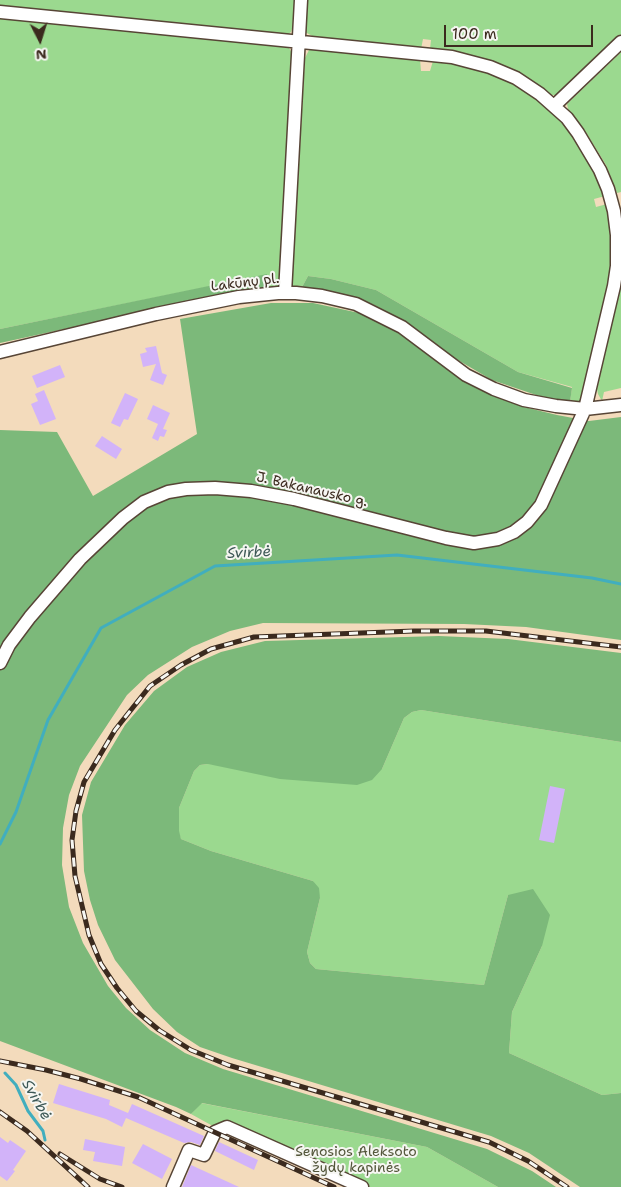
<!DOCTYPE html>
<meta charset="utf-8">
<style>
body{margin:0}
#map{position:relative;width:621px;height:1187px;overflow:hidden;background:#f3dbbc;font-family:"Shantell Sans",sans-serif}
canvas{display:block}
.north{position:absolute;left:15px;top:15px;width:50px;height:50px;-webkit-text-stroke:4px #f6f6f2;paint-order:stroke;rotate:175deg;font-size:14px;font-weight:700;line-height:20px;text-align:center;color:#3b2a1e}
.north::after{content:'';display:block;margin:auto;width:18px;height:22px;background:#3b2a1e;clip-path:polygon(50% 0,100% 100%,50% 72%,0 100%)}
.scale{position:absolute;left:444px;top:25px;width:149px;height:22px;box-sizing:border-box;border:2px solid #3b2a1e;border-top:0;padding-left:6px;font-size:15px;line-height:18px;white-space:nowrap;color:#3b2a1e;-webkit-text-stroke:4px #f6f6f2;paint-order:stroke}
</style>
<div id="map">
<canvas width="621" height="1187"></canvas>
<div class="north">N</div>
<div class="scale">100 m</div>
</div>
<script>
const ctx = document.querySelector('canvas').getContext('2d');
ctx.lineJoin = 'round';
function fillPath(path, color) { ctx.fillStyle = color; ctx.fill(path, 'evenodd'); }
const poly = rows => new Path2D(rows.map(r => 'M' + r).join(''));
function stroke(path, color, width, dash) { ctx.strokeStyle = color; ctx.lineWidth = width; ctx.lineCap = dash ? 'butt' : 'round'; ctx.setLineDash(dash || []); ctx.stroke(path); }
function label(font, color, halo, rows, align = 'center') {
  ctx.font = font + ' "Shantell Sans",sans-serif'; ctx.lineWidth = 4; ctx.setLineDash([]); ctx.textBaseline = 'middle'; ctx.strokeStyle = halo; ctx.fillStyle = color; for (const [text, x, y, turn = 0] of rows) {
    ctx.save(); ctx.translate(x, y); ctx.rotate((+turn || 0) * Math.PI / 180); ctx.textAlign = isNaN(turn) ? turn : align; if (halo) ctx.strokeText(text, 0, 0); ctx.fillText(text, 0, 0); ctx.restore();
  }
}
fillPath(poly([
 [0,0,296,0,293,26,291,32,287,35,0,7],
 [305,0,621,0,621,35,558,95,551,95,521,75,430,49,431,40,423,39,421,49,316,38,305,32],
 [0,17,284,44,289,48,292,53,281,288,267,288,266,275,0,329],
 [317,49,420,59,421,71,430,71,433,61,459,64,488,71,534,95,569,128,583,148,605,196,594,199,596,207,607,204,614,244,612,267,581,403,570,402,572,387,518,372,376,290,331,279,308,276,301,289,292,289,305,58,309,50],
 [621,52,621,192,617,193,606,165,587,134,568,109,567,104],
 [621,285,621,388,604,392,602,401,598,394,597,389],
 [421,710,621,742,621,1093,602,1095,509,1053,512,1012,542,946,508,895,484,985,316,969,310,963,307,952,320,898,313,881,211,851,181,839,178,831,179,808,194,771,200,765,208,764,382,769,404,718,412,712],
 [201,1103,427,1147,498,1187,350,1187,231,1136,191,1114]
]), '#9bd98f');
fillPath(poly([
 [267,274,267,288,156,309,0,343,0,329],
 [308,276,331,279,376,290,518,372,572,388,570,402,539,396,492,380,456,359,427,337,374,305,350,297,301,289],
 [271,303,313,303,364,314,405,335,480,390,524,407,557,415,589,421,621,417,621,640,526,627,464,624,263,623,230,631,192,647,148,675,127,695,80,766,69,795,63,828,62,865,69,907,83,943,108,986,126,1008,150,1030,185,1053,223,1069,487,1149,532,1171,556,1187,498,1187,427,1147,202,1103,191,1114,176,1107,0,1041,0,430,57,432,93,496,197,434,180,319],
 [439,636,508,639,621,653,621,742,421,710,412,712,404,718,382,769,372,780,357,785,280,779,208,764,200,765,194,771,179,808,179,831,181,839,211,851,313,881,319,888,320,898,307,952,310,963,316,969,484,985,508,895,533,889,550,915,542,946,512,1012,509,1053,602,1095,621,1093,621,1187,580,1187,529,1153,491,1136,232,1058,200,1047,177,1032,153,1009,115,960,98,925,90,900,84,871,82,815,91,782,125,725,154,691,187,667,221,652,265,641]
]), '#7cb97a');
stroke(poly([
 [0,844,16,812,48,720,101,628,215,566,397,555,592,578,621,584],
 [5,1073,16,1085,28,1111,43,1131,45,1140]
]), '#41aebe', 3);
fillPath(poly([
 [156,346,162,373,167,375,163,385,150,380,156,364,143,367,140,354,147,352,145,348],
 [60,365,65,377,37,388,32,376],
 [44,390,56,419,40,425,31,404,38,401,35,394],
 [125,393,138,399,128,420,124,419,120,427,111,423],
 [153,405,170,413,163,429,167,430,164,437,160,436,158,441,152,438,158,424,147,419],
 [102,436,122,449,116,459,95,446],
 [550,786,565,789,554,843,539,840],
 [59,1084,110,1100,109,1105,128,1113,132,1104,204,1136,200,1145,191,1142,184,1143,126,1118,122,1127,106,1119,53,1103],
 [0,1137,8,1143,10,1140,26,1151,13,1170,15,1171,7,1181,0,1176],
 [85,1139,125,1147,122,1166,93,1161,95,1152,83,1150],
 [219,1142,258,1160,254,1170,215,1151],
 [143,1144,172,1159,162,1179,132,1163],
 [191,1165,239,1187,182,1187]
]), '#d2b3f9');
const minor = poly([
 [0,12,452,57,490,67,516,78,540,94,567,118,578,133,600,170,608,189,614,211,617,235,617,266,614,286,585,409,541,505,527,522,514,532,498,539,474,543,446,538,294,499,251,491,215,488,186,489,168,492,144,502,123,518,80,559,30,617,9,645,0,663],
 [554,106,621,42],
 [285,293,301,0],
 [0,352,156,314,239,297,278,293,296,293,322,296,356,304,402,327,466,375,494,389,524,400,556,406,585,409,621,405],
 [173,1187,189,1150,204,1155,215,1132,227,1127,362,1187]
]);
stroke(minor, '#574536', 15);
stroke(minor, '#fff', 12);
const rail = poly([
 [0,1061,46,1070,81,1079,138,1097,334,1187],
 [0,1112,27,1131,88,1187],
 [60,1154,100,1179,122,1187],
 [567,1187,528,1161,489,1142,228,1065,191,1050,159,1030,136,1011,117,988,101,964,89,935,75,876,72,840,76,811,84,782,115,730,150,686,181,665,211,649,254,637,414,631,486,631,621,647]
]);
stroke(rail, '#3b2a1e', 5);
stroke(rail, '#f6f6f2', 3, [9]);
label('14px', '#3b2a1e', '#f6f6f2', [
 ["Lakūnų pl.",245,283,-7],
 ["J. Bakanausko g.",312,490,13]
]);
label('14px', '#53563a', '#f6f6f2', [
 ["Senosios Aleksoto",356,1152],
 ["žydų kapinės",356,1168]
]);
label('italic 15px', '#3d5856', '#f6f6f2', [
 ["Svirbė",249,553,-3],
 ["Svirbė",36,1100,60]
]);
</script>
